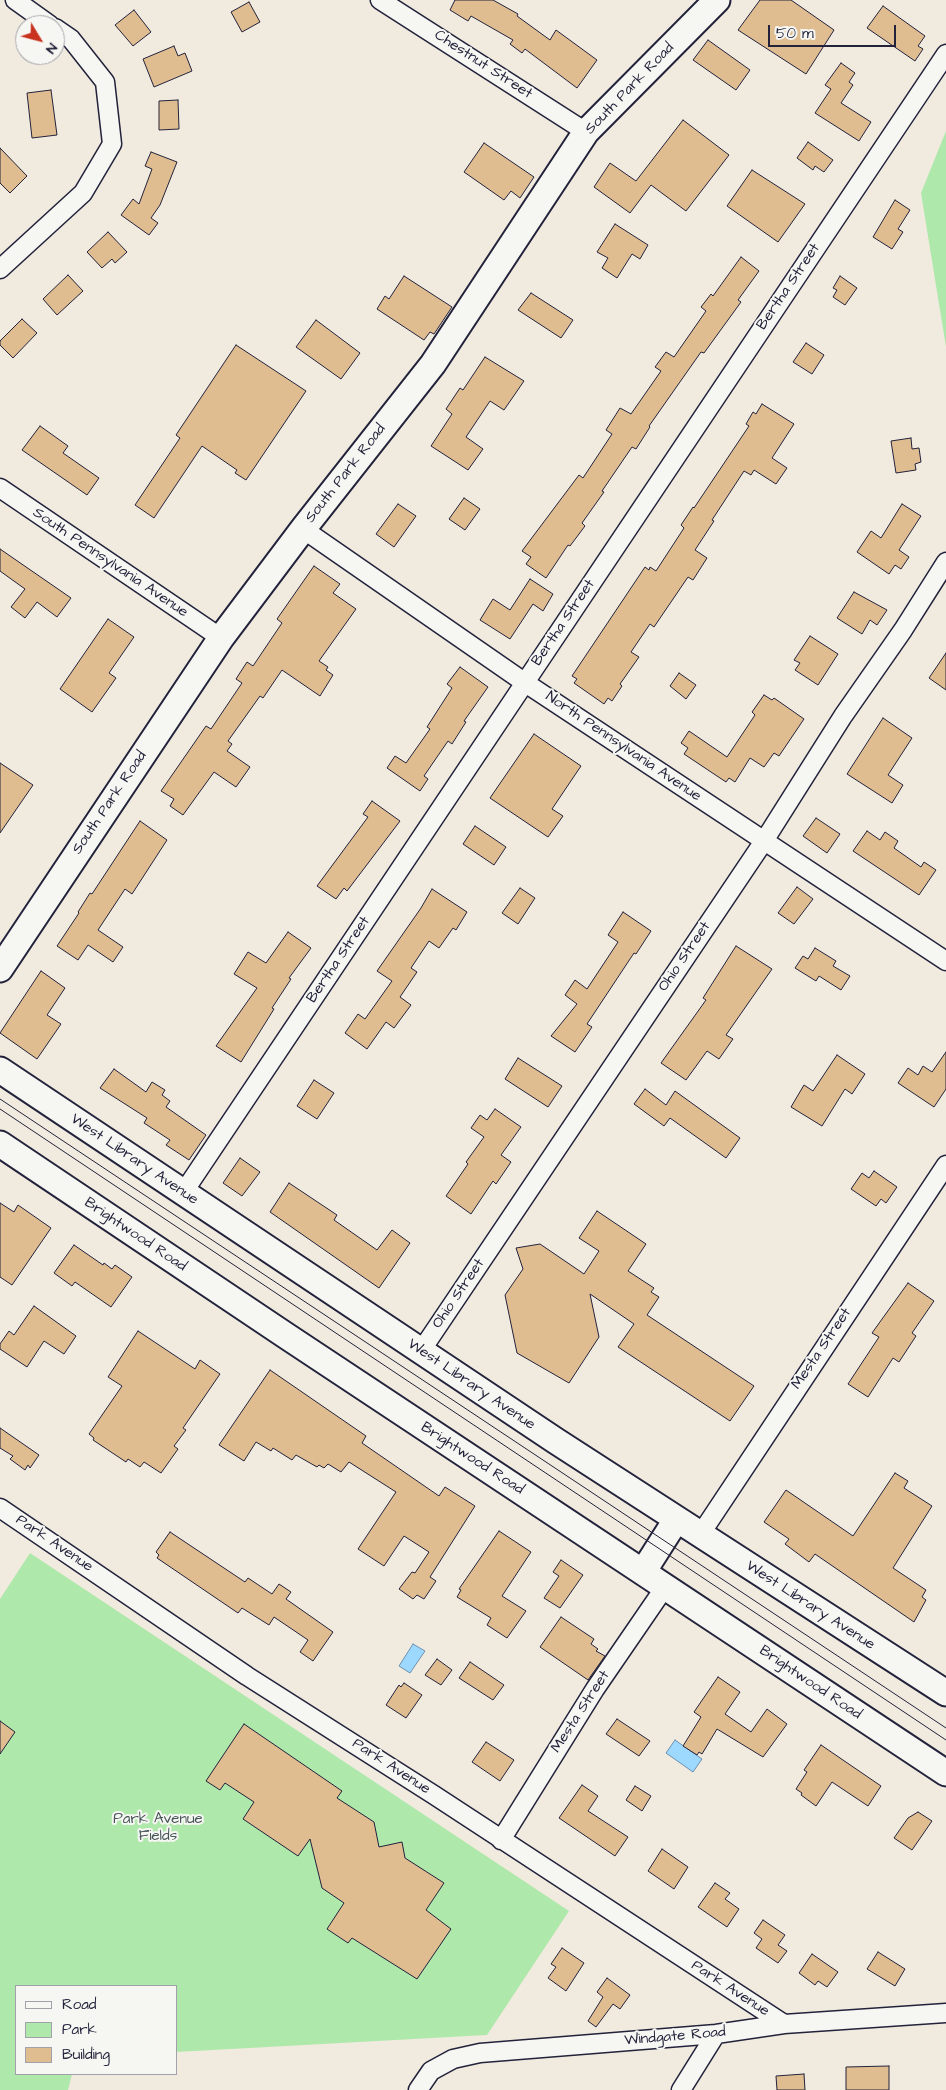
<!DOCTYPE html>
<style>
body{margin:0}
#map{position:relative;width:946px;height:2090px;overflow:hidden;background:#f1ebdf;font-family:"Architects Daughter",sans-serif}
canvas{display:block}
.legend{position:absolute;left:15px;top:1985px;width:162px;height:90px;box-sizing:border-box;background:#f6f6f2;border:1px solid #a1a1a9;margin:0;padding:6px 9px;list-style:none;font-size:15px;color:#22223b}
.legend li{display:flex;align-items:center;gap:10px;height:25px}
.legend b{width:25px;border:1px solid #a1a1a9}
.north{position:absolute;left:15px;top:15px;width:50px;height:50px;box-sizing:border-box;background:#f6f6f2;border:1px solid #a1a1a9;border-radius:50%;rotate:127deg;font-size:14px;font-weight:700;line-height:20px;text-align:center;color:#22223b}
.north::after{content:'';display:block;margin:auto;width:18px;height:22px;background:#c8321e;clip-path:polygon(50% 0,100% 100%,50% 72%,0 100%)}
.scale{position:absolute;left:768px;top:25px;width:128px;height:22px;box-sizing:border-box;border:2px solid #22223b;border-top:0;padding-left:6px;font-size:15px;line-height:18px;white-space:nowrap;color:#22223b;-webkit-text-stroke:4px #f6f6f2;paint-order:stroke}
</style>
<div id="map">
<canvas width="946" height="2090"></canvas>
<ul class="legend">
<li><b style="height:6px;background:#f6f6f2"></b>Road</li>
<li><b style="height:14px;background:#afe8ab"></b>Park</li>
<li><b style="height:14px;background:#dfbd91"></b>Building</li>
</ul>
<div class="north">N</div>
<div class="scale">50 m</div>
</div>
<script>
const ctx = document.querySelector('canvas').getContext('2d');
ctx.lineJoin = 'round';
function fillPath(path, color) { ctx.fillStyle = color; ctx.fill(path, 'evenodd'); }
const poly = rows => new Path2D(rows.map(r => 'M' + r).join(''));
function stroke(path, color, width, dash) { ctx.strokeStyle = color; ctx.lineWidth = width; ctx.lineCap = dash ? 'butt' : 'round'; ctx.setLineDash(dash || []); ctx.stroke(path); }
function label(font, color, halo, rows, align = 'center') {
  ctx.font = font + ' "Architects Daughter",sans-serif'; ctx.lineWidth = 4; ctx.setLineDash([]); ctx.textBaseline = 'middle'; ctx.strokeStyle = halo; ctx.fillStyle = color; for (const [text, x, y, turn = 0] of rows) {
    ctx.save(); ctx.translate(x, y); ctx.rotate((+turn || 0) * Math.PI / 180); ctx.textAlign = isNaN(turn) ? turn : align; if (halo) ctx.strokeText(text, 0, 0); ctx.fillText(text, 0, 0); ctx.restore();
  }
}
fillPath(poly([
 [946,131,946,347,921,193],
 [30,1553,569,1911,487,2035,176,2052,176,1986,16,1986,16,2074,72,2074,68,2090,0,2090,0,1599]
]), '#afe8ab');
const water = poly([
 [413,1644,425,1651,410,1673,399,1666,413,1644],
 [675,1740,702,1759,693,1772,666,1753,675,1740]
]);
fillPath(water, '#9dd9fe');
stroke(water, '#6c90b0', 1);
const building = poly([
 [455,0,493,0,518,14,517,16,550,40,556,30,597,60,577,88,525,49,522,53,510,44,513,40,471,16,468,21,450,10,455,0],
 [760,0,791,0,834,30,806,74,738,30,760,0],
 [249,2,260,22,242,32,231,12,249,2],
 [883,6,925,36,918,46,923,49,915,61,867,28,883,6],
 [134,10,151,32,133,46,115,25,134,10],
 [708,40,750,70,736,90,693,60,708,40],
 [174,46,178,56,185,53,192,71,154,87,143,59,174,46],
 [841,63,855,73,849,82,853,85,841,103,871,122,859,141,815,113,831,89,825,85,841,63],
 [51,90,57,135,32,138,27,93,51,90],
 [178,100,179,129,159,130,159,101,178,100],
 [683,120,729,155,686,211,651,185,630,213,594,187,610,163,636,181,683,120],
 [808,142,833,160,824,172,815,166,813,170,797,158,808,142],
 [484,143,534,177,520,198,511,191,504,200,464,172,484,143],
 [0,148,27,176,10,193,0,183,0,148],
 [151,152,177,162,160,205,151,218,158,223,149,235,121,215,133,199,139,204,152,169,145,166,151,152],
 [752,170,805,204,778,242,727,206,752,170],
 [895,200,910,210,898,229,903,232,892,249,873,237,895,200],
 [615,224,648,245,640,259,632,254,617,278,602,268,608,258,597,252,615,224],
 [108,232,127,252,115,263,112,259,102,268,87,252,108,232],
 [741,257,759,271,738,300,741,302,704,353,701,352,649,426,650,427,636,449,632,447,602,491,604,492,582,523,585,526,570,546,568,545,546,578,526,564,531,557,522,551,579,475,583,478,612,434,606,430,620,408,631,414,661,371,655,367,666,352,674,357,706,311,701,307,711,294,713,296,741,257],
 [68,275,83,291,57,315,43,299,68,275],
 [404,276,452,307,434,334,430,332,424,340,377,309,385,296,389,299,404,276],
 [840,276,857,288,845,305,833,297,837,290,833,288,840,276],
 [531,293,573,320,561,338,518,310,531,293],
 [22,319,37,333,13,358,0,345,0,341,22,319],
 [316,320,360,353,341,379,296,347,316,320],
 [806,343,824,355,812,374,793,362,806,343],
 [236,345,306,391,246,480,235,473,237,470,202,446,154,518,135,505,180,438,176,435,236,345],
 [485,357,524,381,504,410,490,401,466,437,483,449,468,470,431,446,452,414,446,409,460,388,463,390,485,357],
 [762,404,794,424,772,458,787,468,776,484,754,470,751,475,744,471,712,520,714,521,695,550,707,558,693,580,688,577,654,627,650,624,631,652,639,657,620,684,622,686,612,701,608,698,604,704,574,683,577,679,572,676,645,567,649,570,650,567,656,571,684,528,681,525,693,507,694,508,749,426,746,424,753,412,756,414,762,404],
 [40,426,68,446,63,453,99,478,87,495,22,450,40,426],
 [911,438,912,449,919,448,921,462,915,464,916,470,896,473,891,441,911,438],
 [464,498,480,509,465,530,449,519,464,498],
 [398,504,416,516,394,547,376,534,398,504],
 [902,504,921,516,899,550,909,557,901,569,895,565,889,574,857,552,871,531,881,538,902,504],
 [0,549,71,598,57,617,37,602,25,618,11,607,25,589,0,571,0,549],
 [314,566,340,584,333,593,356,609,319,661,328,667,326,670,333,675,320,696,282,670,263,698,260,696,228,741,232,744,227,751,250,767,236,787,214,772,183,815,170,806,174,799,161,791,206,726,211,729,242,683,236,679,247,662,253,666,282,623,277,619,314,566],
 [530,579,553,594,543,611,533,604,510,639,480,620,493,599,510,610,530,579],
 [854,592,887,610,877,625,870,620,862,634,837,618,854,592],
 [108,619,134,637,109,673,116,678,92,712,60,689,108,619],
 [810,636,838,654,818,685,795,670,800,663,794,660,810,636],
 [946,653,946,690,929,678,946,653],
 [460,667,488,687,464,721,466,722,452,744,448,741,424,776,428,779,420,791,387,768,395,756,406,763,430,729,427,727,452,688,447,684,460,667],
 [679,673,696,685,686,699,670,686,679,673],
 [764,695,772,700,774,698,804,719,779,756,774,753,764,767,750,758,735,782,729,778,726,782,684,754,688,748,681,743,689,731,727,757,755,715,752,712,764,695],
 [883,718,912,738,888,775,903,785,892,803,847,774,883,718],
 [534,734,581,766,552,809,563,816,548,837,490,798,534,734],
 [0,763,33,785,0,833,0,763],
 [372,801,400,821,347,891,344,888,336,899,317,886,368,817,363,814,372,801],
 [816,818,840,834,827,853,803,836,816,818],
 [140,821,167,840,132,894,125,889,98,930,123,947,113,962,88,945,78,960,57,946,79,913,78,912,90,893,92,894,140,821],
 [475,826,506,847,494,865,463,844,475,826],
 [867,831,880,840,885,832,898,841,894,848,921,867,924,862,936,870,919,895,853,851,867,831],
 [797,887,813,899,794,924,778,913,797,887],
 [520,888,535,898,518,924,502,913,520,888],
 [432,889,467,912,456,930,453,928,439,948,429,941,411,968,417,972,400,997,411,1005,394,1028,386,1022,367,1049,345,1033,358,1014,365,1019,392,981,377,971,421,908,432,889],
 [623,912,651,931,636,954,634,953,587,1024,592,1027,575,1052,551,1036,577,1004,565,995,575,980,587,989,618,942,608,935,623,912],
 [288,932,311,948,289,978,291,979,272,1008,274,1009,241,1062,216,1046,257,988,234,974,248,952,266,963,288,932],
 [736,946,772,969,726,1035,733,1039,719,1059,707,1051,686,1080,661,1063,706,1000,703,998,736,946],
 [815,948,836,961,833,966,850,976,841,990,819,976,816,981,795,968,803,956,808,959,815,948],
 [41,971,65,988,47,1015,61,1024,37,1059,0,1033,41,971],
 [946,1052,946,1089,934,1107,898,1083,908,1068,918,1075,923,1066,932,1072,946,1052],
 [837,1055,865,1074,852,1094,845,1089,822,1126,791,1107,804,1085,813,1091,837,1055],
 [518,1058,562,1086,548,1107,505,1079,518,1058],
 [114,1069,146,1092,152,1082,165,1090,162,1095,170,1101,166,1107,206,1135,189,1160,166,1145,170,1140,144,1123,147,1118,100,1088,114,1069],
 [314,1080,334,1093,317,1119,297,1106,314,1080],
 [645,1089,666,1105,675,1091,740,1138,726,1158,670,1118,664,1126,634,1104,645,1089],
 [495,1109,521,1127,501,1155,511,1162,496,1184,493,1181,471,1214,446,1196,468,1164,466,1162,484,1137,471,1128,480,1115,487,1120,495,1109],
 [240,1158,260,1172,242,1196,223,1183,240,1158],
 [874,1171,897,1187,886,1203,881,1199,876,1206,851,1189,862,1173,869,1178,874,1171],
 [289,1183,337,1215,334,1220,377,1250,392,1230,410,1243,379,1288,270,1212,289,1183],
 [0,1203,14,1212,18,1205,51,1228,12,1285,0,1277,0,1203],
 [597,1211,646,1244,628,1271,654,1288,651,1292,659,1297,647,1315,754,1386,730,1421,618,1347,634,1324,590,1294,599,1337,569,1383,517,1353,505,1295,523,1269,516,1248,540,1244,584,1274,599,1251,579,1238,597,1211],
 [74,1245,103,1265,104,1263,112,1269,115,1265,132,1277,111,1307,75,1282,72,1286,54,1273,74,1245],
 [908,1283,934,1301,912,1333,916,1336,899,1362,893,1358,868,1397,848,1384,879,1337,872,1333,908,1283],
 [34,1306,76,1336,64,1354,44,1341,27,1367,0,1349,0,1344,9,1331,14,1335,34,1306],
 [138,1331,195,1369,200,1360,220,1374,183,1428,186,1430,174,1446,178,1449,161,1473,144,1462,140,1467,128,1459,126,1462,93,1440,94,1438,89,1434,122,1386,108,1377,138,1331],
 [270,1370,366,1436,362,1443,439,1496,445,1487,475,1506,430,1577,436,1581,424,1599,417,1595,413,1599,399,1589,412,1572,415,1573,429,1552,404,1536,384,1566,358,1549,396,1492,349,1462,341,1472,328,1464,324,1468,319,1465,317,1467,296,1455,292,1460,273,1448,271,1451,256,1442,244,1461,219,1445,270,1370],
 [0,1428,39,1455,30,1468,28,1465,25,1470,10,1459,13,1456,0,1448,0,1428],
 [895,1473,908,1481,904,1488,932,1506,893,1568,926,1590,922,1597,926,1600,914,1622,815,1554,809,1562,785,1544,789,1539,764,1522,786,1490,853,1536,895,1473],
 [499,1531,531,1552,502,1596,526,1611,507,1638,487,1625,491,1618,457,1597,461,1590,459,1589,499,1531],
 [170,1532,245,1582,248,1578,272,1594,279,1584,291,1592,286,1599,333,1632,313,1661,300,1652,308,1640,274,1617,269,1625,242,1608,238,1613,157,1558,159,1555,156,1552,170,1532],
 [561,1560,583,1575,560,1608,544,1598,559,1576,553,1572,561,1560],
 [561,1617,594,1639,591,1644,598,1649,596,1651,605,1656,588,1680,540,1647,561,1617],
 [437,1659,452,1670,441,1685,425,1675,437,1659],
 [470,1662,504,1685,493,1700,459,1678,470,1662],
 [718,1677,740,1692,725,1714,751,1732,767,1709,787,1724,763,1757,717,1729,702,1754,699,1752,697,1755,683,1746,701,1717,694,1712,718,1677],
 [404,1683,422,1695,406,1718,386,1705,399,1685,401,1687,404,1683],
 [617,1719,650,1741,639,1756,606,1734,617,1719],
 [0,1721,15,1732,0,1754,0,1721],
 [244,1724,342,1791,337,1798,374,1822,379,1847,402,1842,405,1858,444,1883,426,1910,451,1929,417,1979,352,1938,348,1943,327,1929,344,1903,322,1888,310,1839,298,1856,243,1819,254,1802,225,1783,220,1790,206,1781,244,1724],
 [486,1742,514,1760,500,1781,472,1762,486,1742],
 [821,1745,881,1786,868,1806,832,1782,816,1806,801,1795,802,1793,796,1789,807,1772,804,1770,821,1745],
 [582,1785,598,1796,588,1811,628,1837,615,1856,559,1818,582,1785],
 [635,1786,651,1796,642,1811,626,1800,635,1786],
 [918,1812,932,1821,912,1850,894,1838,908,1818,918,1812],
 [662,1849,688,1867,674,1889,648,1871,662,1849],
 [715,1883,730,1893,725,1899,739,1909,727,1927,698,1907,715,1883],
 [763,1920,785,1935,778,1945,787,1951,778,1963,756,1948,762,1939,754,1933,763,1920],
 [562,1948,584,1963,566,1991,548,1978,556,1967,551,1964,562,1948],
 [878,1952,905,1969,895,1986,867,1969,878,1952],
 [812,1954,838,1972,827,1987,818,1981,815,1985,799,1973,812,1954],
 [607,1978,630,1995,620,2009,613,2004,596,2027,588,2021,603,1997,597,1992,607,1978],
 [889,2066,889,2090,846,2090,846,2067,889,2066],
 [804,2074,805,2090,777,2090,776,2076,804,2074]
]);
fillPath(building, '#dfbd91');
stroke(building, '#22223b', 1);
const street = poly([
 [15,0,50,25],
 [380,0,586,132],
 [0,269,83,193,112,144,105,82,71,39,55,28],
 [0,488,221,638],
 [303,529,524,682,946,961],
 [183,1193,946,54],
 [421,1351,764,841,843,716,903,630,946,562],
 [0,1508,247,1676,434,1795,784,2024],
 [700,1535,946,1165],
 [501,1840,595,1689,665,1587],
 [418,2090,431,2071,453,2059,480,2053,716,2034,784,2024,946,2013],
 [681,2090,716,2034]
]);
const secondary = poly([
 [0,969,221,638,303,529,433,364,586,132,717,0],
 [0,1070,556,1441,946,1693],
 [0,1144,285,1335,946,1773],
 [643,1572,676,1520]
]);
stroke(street, '#22223b', 21);
stroke(secondary, '#22223b', 29);
stroke(street, '#f6f6f2', 18);
stroke(secondary, '#f6f6f2', 25);
stroke(poly([
 [0,1099,946,1728],
 [0,1109,946,1740]
]), '#22223b', 1);
label('15px', '#22223b', '#f6f6f2', [
 ["Chestnut Street",483,65,33],
 ["South Park Road",630,89,-46],
 ["Bertha Street",789,287,-56],
 ["South Park Road",346,474,-52],
 ["South Pennsylvania Avenue",110,563,34],
 ["Bertha Street",564,623,-56],
 ["North Pennsylvania Avenue",623,747,34],
 ["South Park Road",110,803,-56],
 ["Ohio Street",685,957,-56],
 ["Bertha Street",339,960,-56],
 ["West Library Avenue",134,1160,34],
 ["Brightwood Road",135,1235,34],
 ["Ohio Street",459,1294,-56],
 ["Mesta Street",822,1349,-56],
 ["West Library Avenue",471,1385,34],
 ["Brightwood Road",472,1459,33],
 ["Park Avenue",54,1544,34],
 ["West Library Avenue",810,1606,33],
 ["Brightwood Road",810,1683,34],
 ["Mesta Street",581,1712,-57],
 ["Park Avenue",391,1767,33],
 ["Park Avenue",730,1989,33],
 ["Windgate Road",675,2037,-5]
]);
label('15px', '#455457', '#f6f6f2', [
 ["Park Avenue",158,1820],
 ["Fields",158,1837]
]);
</script>
